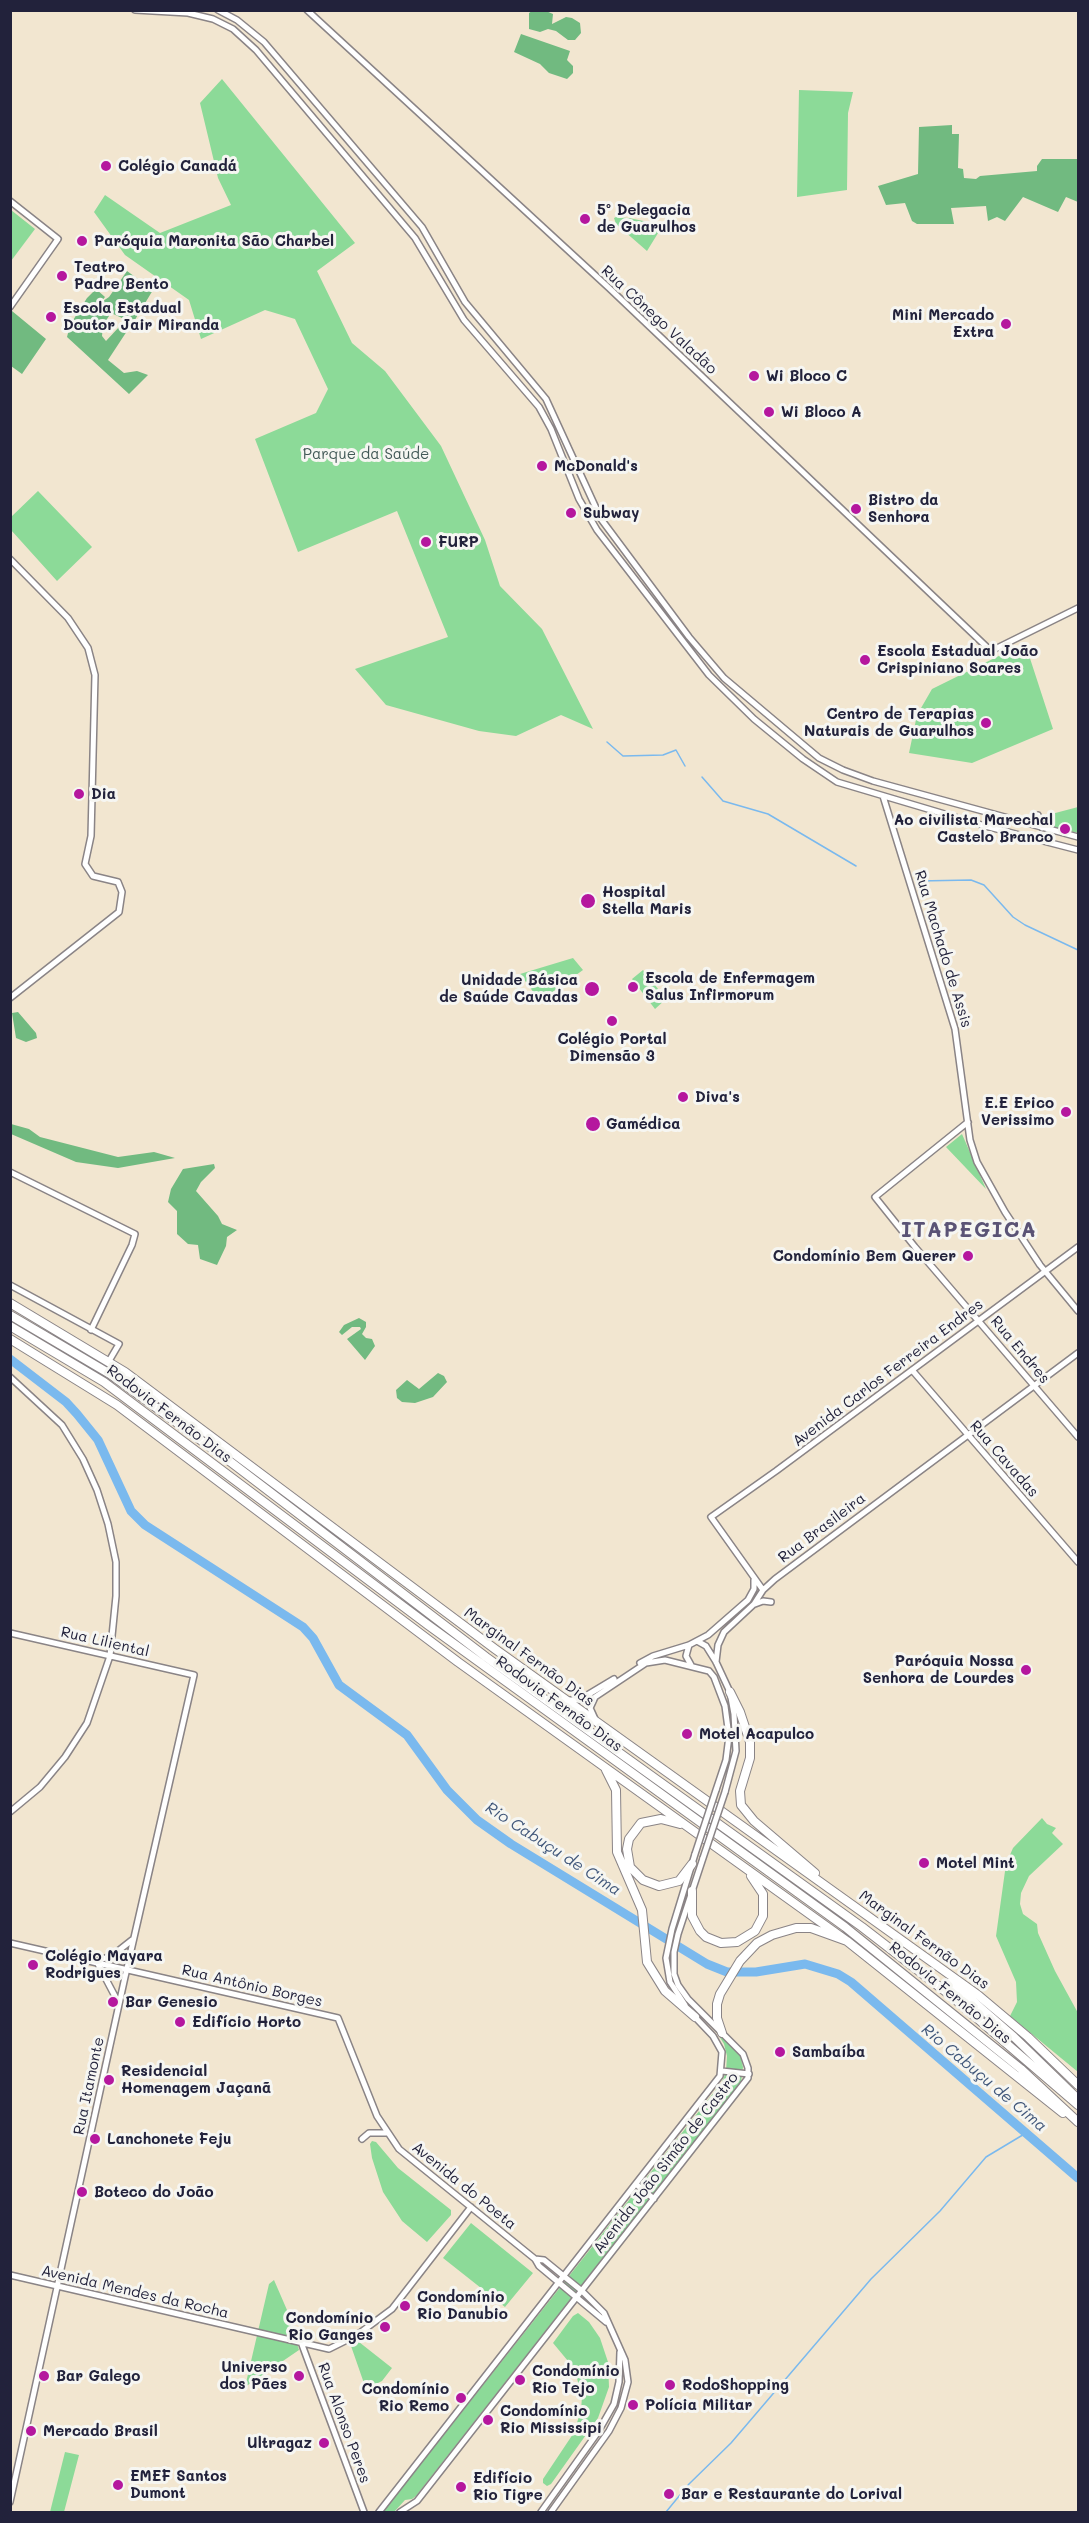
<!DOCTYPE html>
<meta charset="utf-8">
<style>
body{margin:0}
#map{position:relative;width:1089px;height:2523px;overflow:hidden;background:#f2e6d0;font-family:Mali,sans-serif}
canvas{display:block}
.frame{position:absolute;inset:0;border:12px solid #22223b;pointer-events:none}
</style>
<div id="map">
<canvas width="1089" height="2523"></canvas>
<div class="frame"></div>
</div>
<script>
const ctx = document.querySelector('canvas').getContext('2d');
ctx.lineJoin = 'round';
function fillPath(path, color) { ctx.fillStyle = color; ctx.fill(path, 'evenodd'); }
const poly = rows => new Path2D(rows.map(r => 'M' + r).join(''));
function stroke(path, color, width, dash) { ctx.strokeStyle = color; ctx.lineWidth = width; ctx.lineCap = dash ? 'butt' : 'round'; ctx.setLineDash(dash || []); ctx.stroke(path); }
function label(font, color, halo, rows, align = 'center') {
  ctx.font = font + ' Mali,sans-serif'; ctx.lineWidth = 6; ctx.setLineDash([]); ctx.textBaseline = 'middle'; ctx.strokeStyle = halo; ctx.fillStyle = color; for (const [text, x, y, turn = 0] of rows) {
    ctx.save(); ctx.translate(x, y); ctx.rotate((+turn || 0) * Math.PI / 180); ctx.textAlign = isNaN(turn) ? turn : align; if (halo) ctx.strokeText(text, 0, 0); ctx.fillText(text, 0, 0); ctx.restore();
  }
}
fillPath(poly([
 [222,79,355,243,317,271,352,343,385,371,441,446,485,540,500,586,542,629,593,729,561,715,516,736,479,731,386,705,355,669,448,637,397,511,298,552,255,439,316,413,328,389,295,319,265,310,201,339,189,300,125,255,94,212,105,195,160,233,231,205,218,178,200,103],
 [799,90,853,92,848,113,847,190,797,197],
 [11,210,35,229,11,261],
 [616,217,629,218,663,225,647,251,616,224,614,218],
 [38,491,92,547,57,581,11,530,11,517],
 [1025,643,1053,729,972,763,909,753,917,715,932,689],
 [1078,807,1078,833,1043,825,1040,821,1044,816],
 [573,958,583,970,540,1001,520,974],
 [643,970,666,999,655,1009,632,979],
 [962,1134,986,1189,946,1147],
 [1042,1818,1047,1824,1056,1828,1052,1833,1063,1844,1029,1876,1021,1893,1020,1904,1023,1914,1037,1924,1038,1933,1055,1971,1078,2013,1078,2072,1010,2016,1017,2002,1016,1982,996,1936,1006,1864,1013,1848],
 [716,2031,740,2055,743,2067,741,2082,416,2496,412,2499,405,2500,394,2512,383,2512,722,2082,726,2072,727,2056,724,2044],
 [372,2141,376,2142,398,2168,451,2210,451,2215,427,2242,402,2221,383,2192,372,2158,370,2144],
 [471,2223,533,2273,505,2307,443,2258],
 [274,2280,287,2310,299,2350,245,2387,269,2284],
 [578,2313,589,2322,600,2338,608,2362,609,2387,598,2418,551,2484,547,2486,543,2483,543,2479,573,2434,581,2411,582,2396,576,2375,568,2361,553,2343,573,2316],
 [359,2342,392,2368,382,2381,366,2389,351,2346],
 [65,2452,79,2455,64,2512,50,2512]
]), '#8cda98');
fillPath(poly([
 [532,11,546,11,553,14,552,24,566,17,572,18,580,23,581,33,575,40,568,40,556,31,548,29,540,32,529,29,529,13],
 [521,34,570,51,567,60,573,66,573,73,567,79,549,73,540,64,514,52],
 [952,125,952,134,959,134,958,168,963,169,964,178,976,179,980,176,1037,171,1037,166,1042,159,1078,159,1078,202,1066,197,1058,212,1023,197,1005,221,997,217,988,221,986,206,951,208,954,224,917,224,912,221,905,203,886,205,878,186,918,174,919,127],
 [127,271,153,290,133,323,111,313,103,325,102,336,106,341,119,327,129,328,108,360,124,373,137,371,148,375,129,394,67,337,70,325,87,298,96,289,105,297,100,303,109,297],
 [12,311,46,339,22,374,11,366],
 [18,1012,36,1033,37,1038,26,1042,16,1038,12,1013],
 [11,1124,29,1129,40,1137,118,1157,154,1152,175,1158,118,1168,76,1162,11,1134],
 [214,1164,215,1168,201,1182,196,1191,218,1216,222,1224,237,1230,227,1237,226,1246,217,1265,200,1259,198,1245,188,1244,177,1234,177,1211,168,1202,171,1189,183,1169],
 [359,1318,366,1322,366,1327,362,1334,366,1338,372,1339,375,1346,365,1360,347,1339,361,1329,360,1327,352,1327,342,1335,339,1332,344,1325],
 [438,1373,444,1376,447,1382,433,1397,415,1403,402,1402,397,1398,396,1390,407,1380,419,1389]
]), '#71ba80');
stroke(poly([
 [607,742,623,756,663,755,676,750,685,766],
 [702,777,723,801,768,814,856,866],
 [919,881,971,880,984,885,1013,917,1025,925,1078,950],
 [666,2512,689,2484,731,2443,871,2279,940,2211,986,2157,1026,2133]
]), '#7ab9ee', 1.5);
stroke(poly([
 [10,1359,66,1402,77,1414,98,1440,131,1511,145,1525,303,1627,313,1638,339,1685,407,1735,447,1790,477,1820,511,1844,707,1964,727,1972,756,1972,805,1964,838,1974,851,1982,1078,2178]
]), '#7ab9ee', 9);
const secondary = poly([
 [135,10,188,13,213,19,233,29,256,50,415,238,464,320,539,407,551,429,579,499,597,530,709,675,754,719,803,759,837,782,985,826,1078,850],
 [218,10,237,20,264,42,422,227,465,302,546,399,601,519,689,637,724,678,819,758,843,770,873,781,1078,837],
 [307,10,609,288,991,651,1078,608],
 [10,201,58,239,10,307],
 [10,559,68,618,88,648,95,675,91,836,85,864,93,876,118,882,122,892,119,912,10,998],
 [883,796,955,1029,970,1140,977,1162,1005,1212,1040,1265,1078,1311],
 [1038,815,1042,828],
 [968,1122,875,1197,915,1247,1078,1437],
 [10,1172,135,1234,132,1245,91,1330],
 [10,1285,119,1344,109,1361],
 [912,1370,1078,1562],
 [10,1377,62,1425,83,1459,97,1490,108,1524,116,1562,116,1596,110,1656,87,1723,65,1757,40,1787,10,1812],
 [763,1590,711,1517,776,1471,1078,1247],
 [755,1604,763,1601,771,1602],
 [10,1633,194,1675,125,1977,10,2502],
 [697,1641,706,1646,716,1662,730,1692,734,1714,736,1751,725,1792],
 [689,1645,686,1656,691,1665],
 [716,1662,718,1645,724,1632,754,1604,763,1590,775,1579,1078,1353],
 [640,1663,653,1656,689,1645,708,1635,748,1600,754,1589,754,1580],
 [570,1700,579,1700,614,1679],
 [595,1719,590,1708,595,1697,646,1663,665,1660,709,1671,714,1677,725,1706,729,1736,726,1760,716,1790],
 [10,1943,338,2018,377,2116,399,2149,535,2259,539,2266,606,2322],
 [95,1962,113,1955,132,1940],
 [98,1964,118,2002],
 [685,2005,670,1982,666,1958,672,1929,695,1854],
 [722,2071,749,2074],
 [362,2139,369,2133,387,2133],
 [637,2185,654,2199],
 [535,2259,544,2260,582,2291,604,2313,625,2360,628,2382,621,2408,609,2431,551,2512],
 [10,2275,329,2349,357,2335,392,2309,471,2207],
 [301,2342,364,2512],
 [379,2512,720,2076,722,2052,713,2036,693,2015],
 [400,2512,417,2501,748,2078,748,2068,743,2054,688,1999,678,1985,674,1974,674,1952,678,1934,703,1858],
 [541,2512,598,2432,614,2404,619,2382,620,2352]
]);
const highway = poly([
 [10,1303,125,1372,495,1649,978,1995,1028,2037,1078,2085],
 [10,1315,110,1374,232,1463,486,1657,862,1927,950,1995,1078,2105],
 [10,1326,104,1382,428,1625,845,1927,1021,2069,1078,2122],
 [10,1339,117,1405,458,1662,847,1941],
 [730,1692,740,1712,750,1742,750,1758,740,1791,741,1805,754,1821,815,1873],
 [606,1770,616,1790,617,1852,642,1910,647,1962,665,1991,695,2017],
 [680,1824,661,1819,641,1823,629,1839,627,1849,630,1867,643,1880,659,1886,679,1881,692,1864],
 [692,1891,692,1916,700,1931,706,1937,721,1943,737,1942,755,1931,763,1916,763,1894,751,1876],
 [951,1982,1014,2037,1078,2099],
 [722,2033,717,2018,717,2004,720,1994,740,1961,757,1943,772,1935,796,1928,811,1928,847,1941,1063,2113]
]);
stroke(secondary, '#8a8486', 8);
stroke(highway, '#8a8486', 10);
stroke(secondary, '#fff', 5);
stroke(highway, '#fff', 8);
const secondaryBridge = poly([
 [695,1854,716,1790],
 [703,1858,725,1792]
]);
stroke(secondaryBridge, '#8a8486', 8, []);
stroke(secondaryBridge, '#fff', 5);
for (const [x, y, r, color] of [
 [106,166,6,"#b5179e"],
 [585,219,6,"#b5179e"],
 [82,241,6,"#b5179e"],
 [62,276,6,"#b5179e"],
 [51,317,6,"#b5179e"],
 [1006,324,6,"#b5179e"],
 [754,376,6,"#b5179e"],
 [769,412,6,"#b5179e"],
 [542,466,6,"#b5179e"],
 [856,509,6,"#b5179e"],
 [571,513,6,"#b5179e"],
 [426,542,6,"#b5179e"],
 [865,660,6,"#b5179e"],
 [986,723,6,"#b5179e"],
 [79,794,6,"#b5179e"],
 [1065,829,6,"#b5179e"],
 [588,901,8,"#b5179e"],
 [633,987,6,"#b5179e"],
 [592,989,8,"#b5179e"],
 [612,1021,6,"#b5179e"],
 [683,1097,6,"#b5179e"],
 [1066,1112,6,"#b5179e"],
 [593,1124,8,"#b5179e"],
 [968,1256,6,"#b5179e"],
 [1026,1670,6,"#b5179e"],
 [687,1734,6,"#b5179e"],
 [924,1863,6,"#b5179e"],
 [33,1965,6,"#b5179e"],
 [113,2002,6,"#b5179e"],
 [180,2022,6,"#b5179e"],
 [780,2052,6,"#b5179e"],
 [109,2080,6,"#b5179e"],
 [95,2139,6,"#b5179e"],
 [82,2192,6,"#b5179e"],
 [405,2306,6,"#b5179e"],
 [385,2327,6,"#b5179e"],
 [44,2376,6,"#b5179e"],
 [299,2376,6,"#b5179e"],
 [520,2380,6,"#b5179e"],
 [670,2385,6,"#b5179e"],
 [461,2398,6,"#b5179e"],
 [633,2405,6,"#b5179e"],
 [488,2420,6,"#b5179e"],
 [31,2431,6,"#b5179e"],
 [324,2443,6,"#b5179e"],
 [118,2485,6,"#b5179e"],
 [461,2487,6,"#b5179e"],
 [669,2494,6,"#b5179e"]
]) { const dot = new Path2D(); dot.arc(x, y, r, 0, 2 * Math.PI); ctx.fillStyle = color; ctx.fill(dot); stroke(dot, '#f6f6f2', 2); }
label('bold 15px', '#22223b', '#f6f6f2', [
 ["Colégio Canadá",118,166],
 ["5º Delegacia",597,210],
 ["de Guarulhos",597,227],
 ["Paróquia Maronita São Charbel",94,241],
 ["Teatro",74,267],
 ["Padre Bento",74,284],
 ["Escola Estadual",63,308],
 ["Doutor Jair Miranda",63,325],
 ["Mini Mercado",994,315,"right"],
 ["Extra",994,332,"right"],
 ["Wi Bloco C",766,376],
 ["Wi Bloco A",781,412],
 ["McDonald's",554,466],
 ["Bistro da",868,500],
 ["Senhora",868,517],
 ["Subway",583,513],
 ["FURP",438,542],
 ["Escola Estadual João",877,651],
 ["Crispiniano Soares",877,668],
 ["Centro de Terapias",974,714,"right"],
 ["Naturais de Guarulhos",974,731,"right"],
 ["Dia",91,794],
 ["Ao civilista Marechal",1053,820,"right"],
 ["Castelo Branco",1053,837,"right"],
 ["Hospital",602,892],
 ["Stella Maris",602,909],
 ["Escola de Enfermagem",645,978],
 ["Salus Infirmorum",645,995],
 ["Unidade Básica",578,980,"right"],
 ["de Saúde Cavadas",578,997,"right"],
 ["Colégio Portal",612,1039,"center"],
 ["Dimensão 3",612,1056,"center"],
 ["Diva's",695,1097],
 ["E.E Erico",1054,1103,"right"],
 ["Verissimo",1054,1120,"right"],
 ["Gamédica",606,1124],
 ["Condomínio Bem Querer",956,1256,"right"],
 ["Paróquia Nossa",1014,1661,"right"],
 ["Senhora de Lourdes",1014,1678,"right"],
 ["Motel Acapulco",699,1734],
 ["Motel Mint",936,1863],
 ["Colégio Mayara",45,1956],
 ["Rodrigues",45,1973],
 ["Bar Genesio",125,2002],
 ["Edifício Horto",192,2022],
 ["Sambaíba",792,2052],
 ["Residencial",121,2071],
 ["Homenagem Jaçanã",121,2088],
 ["Lanchonete Feju",107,2139],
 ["Boteco do João",94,2192],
 ["Condomínio",417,2297],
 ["Rio Danubio",417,2314],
 ["Condomínio",373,2318,"right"],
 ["Rio Ganges",373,2335,"right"],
 ["Universo",287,2367,"right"],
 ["dos Pães",287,2384,"right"],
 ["Condomínio",532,2371],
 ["Rio Tejo",532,2388],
 ["Bar Galego",56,2376],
 ["RodoShopping",682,2385],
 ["Condomínio",449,2389,"right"],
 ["Rio Remo",449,2406,"right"],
 ["Polícia Militar",645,2405],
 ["Condomínio",500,2411],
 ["Rio Mississipi",500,2428],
 ["Mercado Brasil",43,2431],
 ["Ultragaz",312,2443,"right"],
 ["EMEF Santos",130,2476],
 ["Dumont",130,2493],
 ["Edifício",473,2478],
 ["Rio Tigre",473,2495],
 ["Bar e Restaurante do Lorival",681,2494]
], 'left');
label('15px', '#22223b', '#f6f6f2', [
 ["Rua Cônego Valadão",659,320,43],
 ["Rua Machado de Assis",943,949,73],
 ["Rua Endres",1020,1350,50],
 ["Avenida Carlos Ferreira Endres",888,1373,-37],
 ["Rodovia Fernão Dias",169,1414,37],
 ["Rua Cavadas",1004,1459,49],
 ["Rua Brasileira",822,1528,-37],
 ["Rua Liliental",105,1642,13],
 ["Marginal Fernão Dias",529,1657,36],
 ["Rodovia Fernão Dias",559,1704,36],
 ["Marginal Fernão Dias",924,1940,36],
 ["Rua Antônio Borges",252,1986,13],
 ["Rodovia Fernão Dias",950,1993,39],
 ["Rua Itamonte",89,2086,-78],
 ["Avenida João Simão de Castro",666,2163,-52],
 ["Avenida do Poeta",464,2186,39],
 ["Avenida Mendes da Rocha",135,2292,13],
 ["Rua Alonso Peres",344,2423,70]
]);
label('15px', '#425957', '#f6f6f2', [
 ["Parque da Saúde",366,454]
]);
label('italic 16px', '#41577a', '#f6f6f2', [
 ["Rio Cabuçu de Cima",553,1849,33],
 ["Rio Cabuçu de Cima",984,2078,40]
]);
ctx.letterSpacing = '1.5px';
label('bold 21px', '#5a5375', '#f6f6f2', [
 ["ITAPEGICA",969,1231]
]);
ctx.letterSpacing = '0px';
</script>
